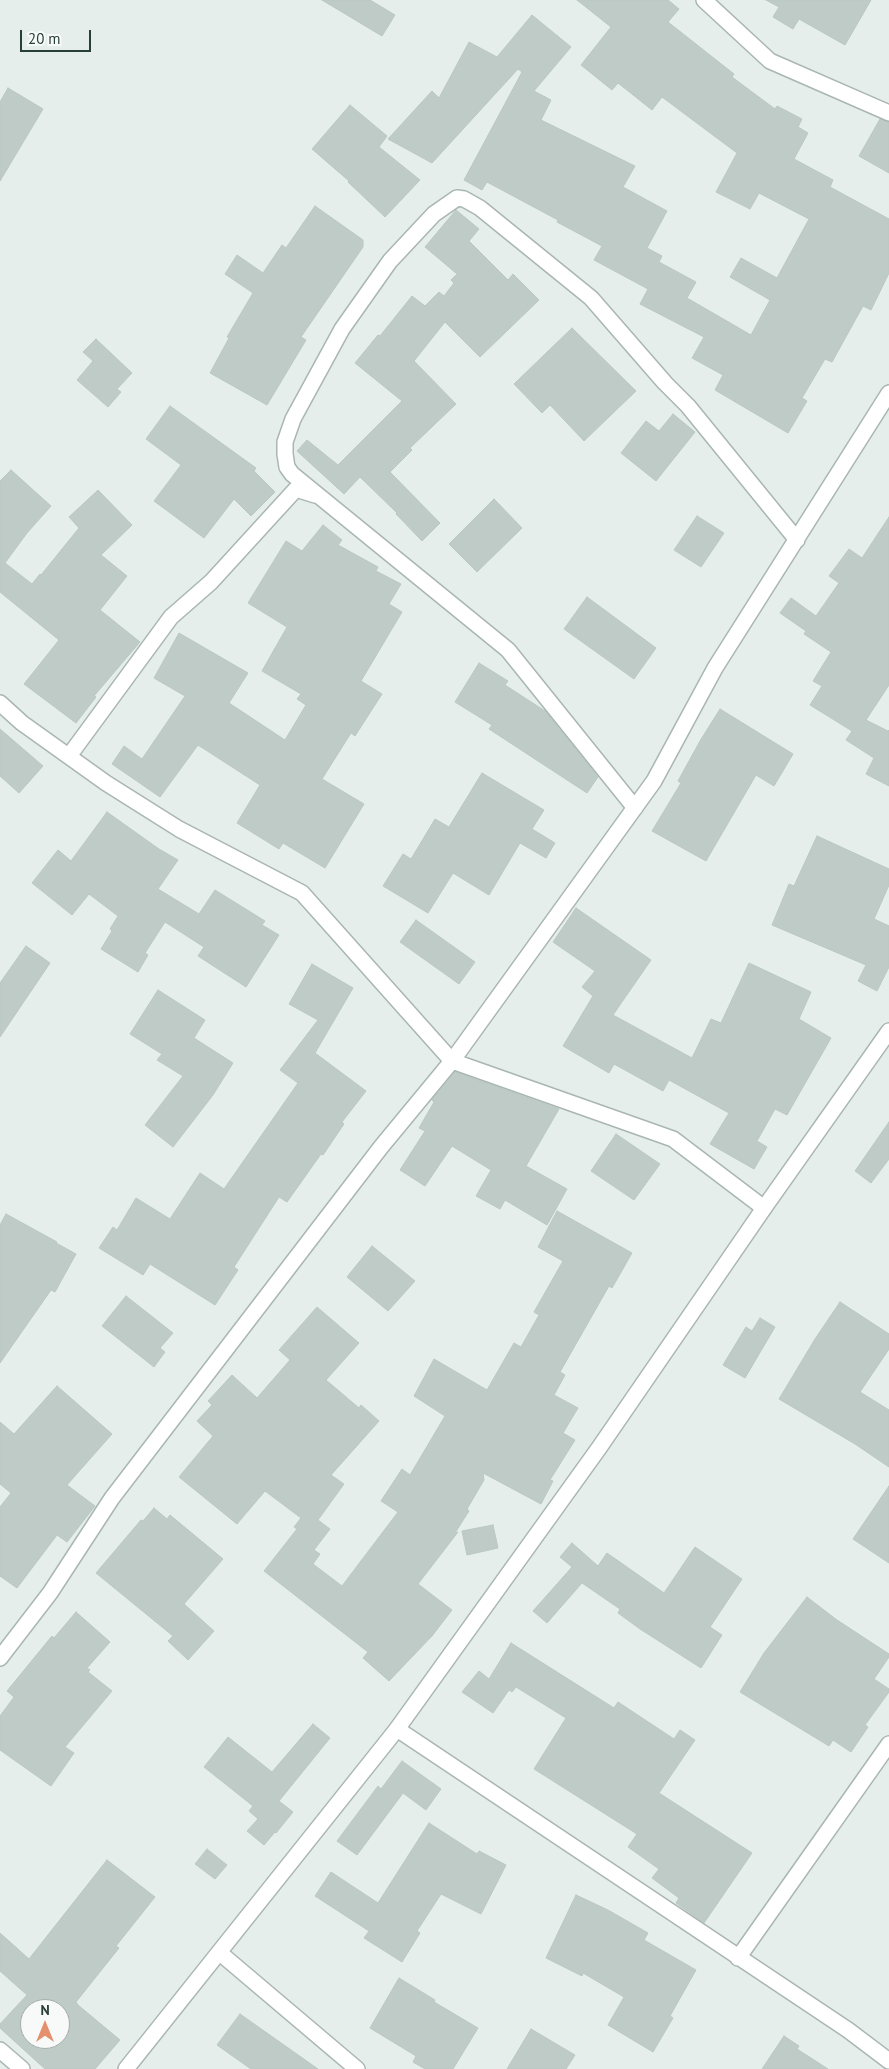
<!DOCTYPE html>
<style>
body{margin:0}
#map{position:relative;width:889px;height:2069px;overflow:hidden;background:#e6eeeb;font-family:"PT Sans",sans-serif}
canvas{display:block}
.north{position:absolute;left:20px;top:1999px;width:50px;height:50px;box-sizing:border-box;background:#f7faf9;border:1px solid #a4afac;border-radius:50%;rotate:0deg;font-size:14px;font-weight:700;line-height:20px;text-align:center;color:#273e39}
.north::after{content:'';display:block;margin:auto;width:18px;height:22px;background:#e5906d;clip-path:polygon(50% 0,100% 100%,50% 72%,0 100%)}
.scale{position:absolute;left:20px;top:30px;width:71px;height:22px;box-sizing:border-box;border:2px solid #273e39;border-top:0;padding-left:6px;font-size:15px;line-height:18px;white-space:nowrap;color:#273e39;-webkit-text-stroke:4px #f7faf9;paint-order:stroke}
</style>
<div id="map">
<canvas width="889" height="2069"></canvas>
<div class="north">N</div>
<div class="scale">20 m</div>
</div>
<script>
const ctx = document.querySelector('canvas').getContext('2d');
ctx.lineJoin = 'round';
function fillPath(path, color) { ctx.fillStyle = color; ctx.fill(path, 'evenodd'); }
const poly = rows => new Path2D(rows.map(r => 'M' + r).join(''));
function stroke(path, color, width, dash) { ctx.strokeStyle = color; ctx.lineWidth = width; ctx.lineCap = dash ? 'butt' : 'round'; ctx.setLineDash(dash || []); ctx.stroke(path); }
const building = poly([
 [322,0,370,0,395,15,382,36,322,0],
 [577,0,668,0,679,9,668,22,734,74,732,77,775,109,777,106,802,119,798,127,808,133,794,159,833,180,830,187,889,219,889,273,871,310,863,306,832,362,825,359,802,398,807,401,788,433,715,390,723,375,692,358,704,337,640,304,648,289,594,260,602,246,557,222,558,220,487,182,482,190,464,180,522,72,518,69,432,163,388,139,432,91,439,98,469,42,497,57,532,15,571,47,534,91,551,100,541,120,635,166,623,187,667,211,647,248,662,256,659,262,696,282,687,298,751,335,770,300,730,277,741,258,777,278,809,219,759,193,750,209,716,192,737,153,662,97,652,110,618,83,612,90,581,65,611,27,577,0],
 [766,0,871,0,845,45,799,19,793,29,773,17,779,7,766,0],
 [8,88,43,109,0,181,0,102,8,88],
 [350,105,387,136,379,147,420,180,385,217,348,182,349,181,312,149,350,105],
 [880,119,889,122,889,173,859,156,880,119],
 [315,206,363,240,363,247,301,337,306,340,267,405,210,373,229,338,227,337,253,293,225,274,237,255,263,273,282,245,286,248,315,206],
 [456,210,479,229,469,241,508,280,513,274,539,300,480,357,445,322,414,361,456,404,410,448,412,450,390,472,440,523,422,541,396,514,397,513,360,477,344,494,297,451,307,440,338,465,402,401,355,363,378,335,380,336,412,296,425,306,439,292,444,296,454,283,451,280,457,274,425,247,456,210],
 [572,328,636,391,584,441,550,405,542,413,514,384,572,328],
 [96,339,132,373,117,389,121,392,108,407,77,380,93,361,83,352,96,339],
 [170,406,256,468,254,471,275,492,251,516,234,499,204,538,154,501,181,465,146,439,170,406],
 [673,414,695,432,656,481,621,453,646,421,659,431,673,414],
 [11,470,51,506,27,533,5,563,32,584,40,574,41,575,79,528,69,517,98,490,132,525,101,555,127,576,100,610,140,642,94,696,96,697,76,723,24,684,59,640,0,592,0,481,11,470],
 [494,499,522,528,477,572,449,544,494,499],
 [697,516,724,533,701,567,674,550,697,516],
 [889,517,889,685,866,720,888,731,889,730,889,786,866,774,874,758,846,740,852,731,810,705,822,686,813,681,831,652,804,634,806,631,780,613,791,598,816,616,839,583,829,576,849,549,862,558,889,517],
 [323,525,342,540,338,545,378,567,376,571,401,584,389,604,402,612,361,681,382,694,355,736,351,733,322,779,364,804,325,868,283,843,279,849,237,823,260,785,198,745,160,797,112,764,124,746,142,759,185,696,154,678,179,633,248,673,229,703,285,740,306,705,297,699,301,694,262,671,287,627,248,603,286,541,302,551,323,525],
 [587,597,656,648,634,679,564,629,587,597],
 [479,663,508,681,505,685,545,711,598,777,587,793,489,729,492,725,455,702,479,663],
 [720,709,793,754,774,786,756,775,706,861,652,831,681,783,678,781,700,741,720,709],
 [0,729,43,766,19,793,0,776,0,729],
 [482,773,544,810,532,829,555,843,546,858,520,843,489,895,453,873,428,913,383,886,403,854,411,859,435,819,449,827,482,773],
 [107,812,159,849,178,860,158,889,199,914,215,890,265,921,262,925,279,935,246,987,198,956,204,947,165,922,145,953,148,955,138,972,101,949,112,931,110,929,118,916,89,894,72,915,32,883,58,850,71,861,107,812],
 [817,836,889,869,889,885,874,919,889,926,889,967,877,991,858,981,866,965,772,925,789,884,794,886,817,836],
 [576,908,651,960,613,1015,692,1058,711,1019,721,1023,749,963,811,992,799,1019,831,1038,787,1115,775,1109,757,1141,767,1147,754,1169,710,1144,729,1113,669,1080,663,1091,614,1064,609,1073,563,1046,593,996,582,987,595,971,553,942,576,908],
 [416,920,475,962,459,984,400,942,416,920],
 [26,946,50,963,0,1037,0,983,26,946],
 [312,964,353,988,315,1053,366,1091,342,1122,344,1124,323,1155,321,1154,287,1202,279,1197,234,1267,238,1270,215,1305,150,1264,143,1275,99,1248,113,1227,117,1230,136,1198,170,1219,200,1173,224,1189,298,1083,280,1070,318,1020,289,1004,312,964],
 [158,990,205,1020,194,1038,233,1063,213,1095,173,1147,145,1125,183,1076,157,1060,162,1054,130,1034,158,990],
 [455,1072,559,1109,526,1166,567,1189,547,1225,505,1200,500,1209,476,1196,491,1170,452,1146,425,1186,400,1170,425,1131,419,1128,434,1102,432,1100,455,1072],
 [889,1122,889,1159,871,1183,855,1171,889,1122],
 [616,1134,660,1164,634,1200,591,1171,616,1134],
 [557,1211,632,1253,612,1288,609,1286,560,1372,565,1375,554,1395,578,1408,563,1433,575,1440,550,1480,553,1481,541,1504,483,1473,484,1480,467,1509,469,1511,455,1533,458,1532,418,1584,452,1610,432,1636,389,1681,363,1658,368,1652,264,1571,297,1529,294,1527,301,1518,265,1491,237,1524,179,1477,213,1436,197,1421,212,1405,208,1401,232,1375,257,1398,290,1360,279,1350,317,1307,359,1343,326,1380,359,1408,361,1405,379,1421,331,1475,344,1484,318,1520,330,1529,314,1550,320,1554,313,1564,342,1586,398,1512,381,1501,402,1469,410,1475,445,1416,414,1396,434,1359,487,1390,514,1343,521,1347,539,1315,534,1312,563,1261,538,1247,557,1211],
 [6,1214,57,1242,56,1243,76,1254,55,1292,51,1290,0,1363,0,1225,6,1214],
 [372,1246,415,1281,388,1311,347,1277,372,1246],
 [126,1296,173,1333,160,1348,165,1352,154,1367,102,1326,126,1296],
 [840,1302,889,1334,889,1349,860,1392,889,1410,889,1467,855,1444,779,1399,815,1339,840,1302],
 [760,1318,775,1327,745,1378,723,1365,746,1327,752,1331,760,1318],
 [57,1386,112,1434,67,1485,95,1506,67,1542,57,1535,17,1588,0,1576,0,1507,11,1493,0,1484,0,1422,14,1434,57,1386],
 [889,1486,889,1563,853,1539,889,1486],
 [154,1508,167,1519,170,1515,223,1559,184,1604,214,1631,188,1660,168,1641,173,1636,96,1573,141,1520,143,1521,154,1508],
 [493,1525,498,1548,467,1555,462,1531,493,1525],
 [572,1543,598,1566,607,1553,664,1593,695,1547,742,1579,710,1627,722,1635,701,1668,640,1629,618,1613,620,1609,582,1583,547,1623,533,1611,572,1567,560,1557,572,1543],
 [807,1597,837,1620,889,1654,889,1657,874,1679,889,1689,889,1692,865,1725,868,1727,851,1752,833,1740,829,1746,740,1692,764,1653,807,1597],
 [76,1612,110,1642,87,1668,90,1670,88,1672,112,1691,65,1747,74,1753,51,1786,0,1750,0,1716,14,1697,7,1691,52,1636,54,1638,76,1612],
 [511,1643,614,1708,618,1702,674,1739,680,1730,695,1740,659,1793,752,1853,704,1923,676,1903,679,1898,652,1878,659,1869,628,1847,637,1834,534,1769,566,1718,516,1687,512,1692,509,1690,493,1713,462,1692,479,1671,489,1679,511,1643],
 [313,1724,330,1738,279,1801,293,1812,276,1833,275,1832,264,1845,247,1831,258,1819,249,1811,253,1806,204,1767,228,1737,272,1772,313,1724],
 [402,1761,441,1789,426,1810,403,1793,357,1855,337,1841,378,1786,381,1789,402,1761],
 [429,1823,477,1854,479,1851,506,1865,481,1914,441,1894,417,1931,420,1933,402,1962,364,1938,369,1931,315,1896,331,1872,378,1903,429,1823],
 [207,1849,227,1865,215,1879,195,1864,207,1849],
 [107,1860,155,1897,116,1946,119,1948,76,2002,78,2005,120,2040,95,2069,45,2069,0,2028,0,2024,27,1995,0,1971,0,1933,29,1959,107,1860],
 [30,2009,60,2009,60,2039,30,2039,30,2009],
 [576,1895,608,1910,648,1933,644,1940,696,1970,670,2016,673,2018,653,2052,608,2025,624,1997,583,1973,582,1976,546,1958,576,1895],
 [399,1978,435,2000,434,2002,478,2028,453,2069,425,2069,413,2062,416,2056,370,2028,399,1978],
 [240,2014,318,2069,251,2069,217,2045,240,2014],
 [531,2029,575,2055,566,2069,507,2069,531,2029],
 [784,2036,799,2046,797,2049,828,2069,762,2069,784,2036]
]);
fillPath(building, '#bfcbc7');
stroke(building, '#b9c7c2', 1);
const minor = poly([
 [704,0,770,61,889,113],
 [0,703,22,723,106,783,179,829,302,893,452,1061,673,1139,764,1208],
 [69,756,171,617,211,582,296,489,315,495],
 [635,808,508,650,292,474,287,467,285,454,285,442,293,419,342,329,390,261,434,214,457,198,464,199,480,208,591,298,665,383,688,406,797,540],
 [0,1658,50,1593,112,1498,381,1147,452,1061,654,781,715,668,889,393],
 [397,1729,848,2030,889,2061],
 [220,1953,357,2069],
 [738,1958,889,1744],
 [0,2050,22,2069]
]);
const tertiary = poly([
 [126,2069,397,1729,599,1448,764,1208,889,1031]
]);
stroke(minor, '#a9b6b2', 18);
stroke(tertiary, '#a9b6b2', 18);
stroke(minor, '#fff', 15);
stroke(tertiary, '#fff', 15);
</script>
